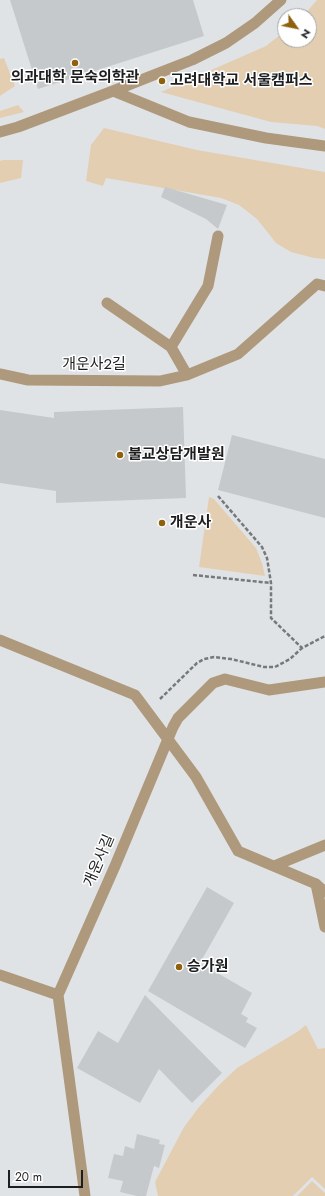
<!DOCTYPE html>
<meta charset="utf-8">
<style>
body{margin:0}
#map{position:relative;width:325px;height:1196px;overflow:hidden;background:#e0e3e6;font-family:Jost,sans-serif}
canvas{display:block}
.north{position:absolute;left:277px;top:8px;width:40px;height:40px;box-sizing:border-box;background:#fff;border:1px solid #a5a5a5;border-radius:50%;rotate:123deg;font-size:11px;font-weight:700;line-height:16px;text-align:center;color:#1d1e1f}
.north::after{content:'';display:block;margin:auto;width:14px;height:18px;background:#90610d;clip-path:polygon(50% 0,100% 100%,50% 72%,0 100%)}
.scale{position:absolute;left:8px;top:1170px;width:75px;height:18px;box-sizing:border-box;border:2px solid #1d1e1f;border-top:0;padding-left:5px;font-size:12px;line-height:14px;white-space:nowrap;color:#1d1e1f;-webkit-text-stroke:3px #fff;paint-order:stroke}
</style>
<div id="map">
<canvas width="325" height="1196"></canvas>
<div class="north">N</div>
<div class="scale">20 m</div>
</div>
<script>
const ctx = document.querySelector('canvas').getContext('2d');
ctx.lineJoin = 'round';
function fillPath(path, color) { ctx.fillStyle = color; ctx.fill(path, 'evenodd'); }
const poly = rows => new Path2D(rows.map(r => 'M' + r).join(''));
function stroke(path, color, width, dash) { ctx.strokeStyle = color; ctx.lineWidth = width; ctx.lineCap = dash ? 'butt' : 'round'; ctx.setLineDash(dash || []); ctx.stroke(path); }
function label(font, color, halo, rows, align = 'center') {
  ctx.font = font + ' Jost,"Noto Sans KR",sans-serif'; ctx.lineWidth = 3; ctx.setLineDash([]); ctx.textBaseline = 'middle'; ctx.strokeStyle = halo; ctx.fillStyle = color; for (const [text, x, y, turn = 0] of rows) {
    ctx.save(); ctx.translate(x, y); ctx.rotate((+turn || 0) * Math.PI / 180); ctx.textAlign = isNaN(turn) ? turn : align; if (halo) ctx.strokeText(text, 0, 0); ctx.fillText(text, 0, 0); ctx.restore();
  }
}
fillPath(poly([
 [317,0,325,0,325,129,317,126,271,122,161,92,266,46,285,31,285,40,309,40,309,16,303,16],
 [4,58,15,86,0,96,0,59],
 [18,105,24,112,0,118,0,111],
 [104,128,197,150,325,172,325,259,314,258,291,252,276,243,257,219,239,205,221,198,106,178,103,186,86,181,91,145],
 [3,160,23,160,21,178,0,183,0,161],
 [209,497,214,499,256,548,262,563,265,576,199,567],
 [306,1025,318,1049,325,1048,325,1189,312,1177,293,1196,158,1196,155,1182,184,1127,199,1107,219,1085,237,1068,297,1032],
 [312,1181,325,1193,325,1196,297,1196]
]), '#e3ceb2');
fillPath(poly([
 [10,0,193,0,204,36,38,89],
 [165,187,227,205,218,229,206,219,161,197],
 [183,407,186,498,56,503,56,491,0,483,0,410,54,418,54,412],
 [232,435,325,459,325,518,218,490],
 [207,887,234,903,200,963,252,993,241,1014,248,1018,246,1022,257,1028,245,1048,148,991],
 [145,995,222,1073,192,1103,159,1069,140,1103,77,1068,98,1031,118,1043],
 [137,1134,160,1140,159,1144,165,1145,159,1168,154,1166,146,1196,137,1196,120,1192,123,1181,108,1178,114,1154,123,1156,125,1146,134,1149]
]), '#c6c9cc');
stroke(poly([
 [218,496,262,547,267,558,271,583,271,618,302,648,325,636],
 [193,575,271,583],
 [160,699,197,663,204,659,214,657,231,659,264,667,275,667,290,659,302,648]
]), '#76787a', 2.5, [4, 2]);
stroke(poly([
 [113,91,189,122,266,138,325,146],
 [0,132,18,127,113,91,192,60,226,43,255,23,281,0],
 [316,884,325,927]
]), '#af997c', 11);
stroke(poly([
 [107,303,171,347,187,375],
 [171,347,208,286,218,236],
 [0,374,28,380,160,381,187,375,238,354,317,284,325,286],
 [0,640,135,695,196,777,238,851,316,884,325,892],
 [274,866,325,845],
 [0,975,58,995,115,866,173,727,178,718,213,683,225,679,269,690,325,682],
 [58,995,85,1196]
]), '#af997c', 11);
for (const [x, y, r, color] of [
 [75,63,4,"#90610d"],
 [162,81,4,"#90610d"],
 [120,455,4,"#90610d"],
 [162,523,4,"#90610d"],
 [179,967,4,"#90610d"]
]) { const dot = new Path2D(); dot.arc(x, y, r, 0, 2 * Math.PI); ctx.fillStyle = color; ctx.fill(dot); stroke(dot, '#fff', 1.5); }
label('bold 15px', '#1d1e1f', '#fff', [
 ["의과대학 문숙의학관",75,78,"center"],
 ["고려대학교 서울캠퍼스",170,81],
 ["불교상담개발원",128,455],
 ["개운사",170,523],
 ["승가원",187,967]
], 'left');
label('15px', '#1d1e1f', '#fff', [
 ["개운사2길",94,365],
 ["개운사길",100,861,-67]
]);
</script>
